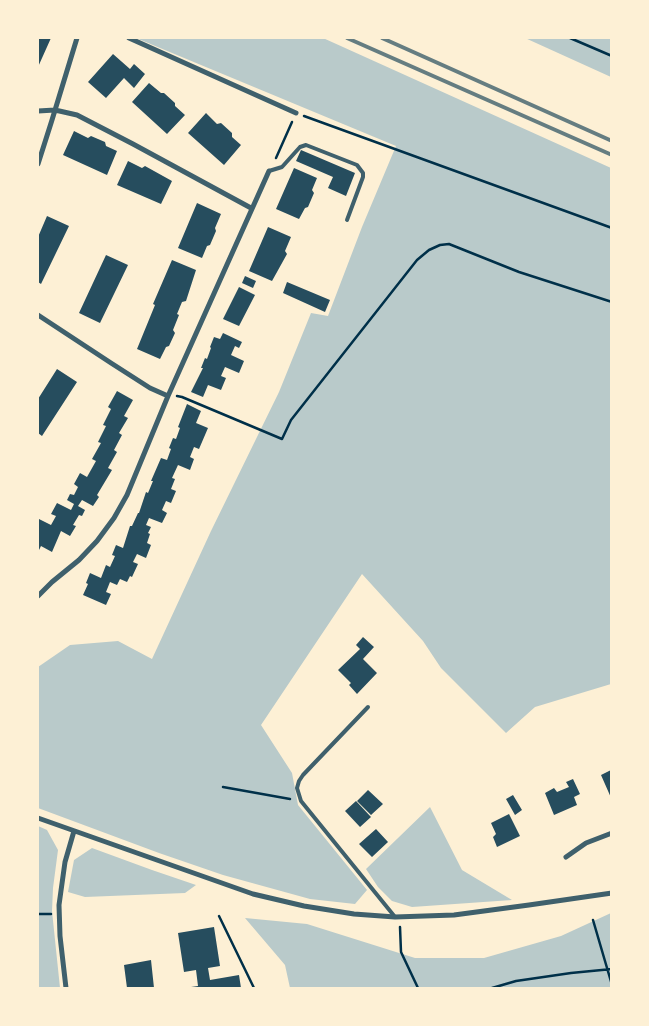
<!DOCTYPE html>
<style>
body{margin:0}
#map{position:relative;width:649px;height:1026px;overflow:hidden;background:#fdf0d5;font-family:"Sofia Sans Condensed",sans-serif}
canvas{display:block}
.frame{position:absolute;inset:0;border:39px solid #fdf0d5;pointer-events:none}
</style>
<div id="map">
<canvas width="649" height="1026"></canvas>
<div class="frame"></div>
</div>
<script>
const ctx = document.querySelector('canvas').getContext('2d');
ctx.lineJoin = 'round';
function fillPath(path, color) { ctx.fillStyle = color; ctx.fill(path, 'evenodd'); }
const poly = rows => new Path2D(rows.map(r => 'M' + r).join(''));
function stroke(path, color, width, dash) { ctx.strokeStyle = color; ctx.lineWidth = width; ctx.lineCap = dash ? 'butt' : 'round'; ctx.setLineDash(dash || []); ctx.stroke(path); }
fillPath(poly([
 [136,38,323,38,611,168,611,684,535,707,506,733,441,668,423,641,362,574,261,725,292,773,298,805,367,890,355,904,310,899,223,875,159,853,38,808,38,667,70,645,118,641,152,659,211,531,279,392,311,313,328,316,362,227,396,146],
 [525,38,608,38,611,39,611,77],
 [430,807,462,870,512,900,412,907,392,901,378,887,366,869],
 [38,826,47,830,58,850,53,888,52,911,60,988,38,988],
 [92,848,152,870,196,885,185,893,85,897,68,892,74,860],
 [611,913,611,988,290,988,285,965,245,918,307,924,415,958,484,958,561,936]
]), '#b9caca');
fillPath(poly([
 [38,38,51,38,38,67],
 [113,54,130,69,134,64,145,74,134,88,124,78,106,98,88,82],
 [149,83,161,93,164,93,175,103,175,106,185,115,167,134,132,102],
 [206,113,217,124,221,123,232,133,232,137,241,145,224,165,188,133],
 [74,131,88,138,91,136,105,142,106,146,117,151,107,175,63,155],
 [301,150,355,173,346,196,328,188,333,177,296,161],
 [128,161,142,168,145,166,172,181,161,204,117,185],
 [294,168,317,178,312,190,314,193,308,207,305,208,299,219,276,209],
 [197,203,221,214,215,228,216,231,210,245,207,246,202,258,178,248],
 [47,216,69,226,41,284,38,282,38,237],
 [268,227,291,237,285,251,287,254,272,281,249,271],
 [106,255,128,265,100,323,79,313],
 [172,260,196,270,186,301,182,302,177,314,179,315,173,330,175,333,169,346,166,347,160,359,137,349,155,305,153,304],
 [245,276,256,281,253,288,242,283],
 [287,282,330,300,325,312,283,293],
 [239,287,255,295,239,326,223,319],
 [223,333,242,342,239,348,235,346,231,355,244,361,239,373,225,367,221,376,226,378,221,390,208,385,203,397,191,392,203,368,201,368,205,358,207,359,211,348,210,347,214,337,220,339],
 [57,369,77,382,42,436,38,433,38,399],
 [117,391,133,400,124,416,128,418,119,433,122,435,114,450,117,452,108,468,112,470,97,495,99,497,93,506,82,500,78,506,85,510,82,516,79,515,73,525,76,526,70,536,61,531,52,552,41,546,38,552,38,523,39,519,51,525,56,516,51,514,57,503,71,510,74,504,67,500,70,494,74,495,78,487,74,484,80,473,87,477,96,461,92,459,101,443,98,442,106,426,103,425,111,409,108,407],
 [187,404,201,411,196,423,208,428,199,449,194,447,190,457,194,459,190,470,178,465,172,478,175,479,171,489,176,491,171,503,166,501,162,510,167,513,162,523,149,518,146,525,151,527,148,533,150,534,147,543,151,545,146,558,137,554,133,562,138,564,132,577,130,576,127,582,120,579,117,585,110,582,106,592,111,594,106,605,83,595,88,584,86,583,90,573,101,578,106,565,110,567,115,556,112,555,116,545,123,548,130,526,132,526,138,513,139,513,146,492,148,493,153,481,151,481,161,458,167,460,171,449,169,448,173,438,176,439,180,428,178,427],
 [363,637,374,647,363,659,377,673,357,694,349,685,351,683,338,670,360,649,356,645],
 [611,770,612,772,612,800,601,775],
 [573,779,580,794,574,797,577,805,554,815,545,793,554,788,557,792,569,787,566,782],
 [368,790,383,804,371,815,357,801],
 [513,795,522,810,515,815,506,799],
 [356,801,371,817,360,827,345,811],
 [509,814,520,836,497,847,493,837,496,834,491,823],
 [376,829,388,842,372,857,359,844],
 [214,927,220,966,208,968,210,980,239,975,241,988,191,988,191,987,198,986,196,970,184,972,178,933],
 [151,960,154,988,127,988,124,965]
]), '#264d5e');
stroke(poly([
 [570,38,612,56],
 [304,116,612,228],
 [276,158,292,122],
 [177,396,182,397,282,439,291,420,417,260,429,250,440,245,449,244,519,272,612,302],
 [223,787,290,799],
 [38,914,51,914],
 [219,916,254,988],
 [593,920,612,985],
 [400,927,401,952,418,988],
 [492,988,516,981,571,973,612,969]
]), '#003049', 2.5);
stroke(poly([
 [269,171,282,167,300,147,306,145,357,165,363,173,363,177,347,220],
 [368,707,303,775,299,781,297,788,301,801,395,917]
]), '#3f606c', 4);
stroke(poly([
 [129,38,296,113],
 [38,111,55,110,77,115,133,144,251,208],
 [38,164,52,120,77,38],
 [38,315,111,363,150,388,168,396],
 [38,596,52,582,79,560,97,541,114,518,127,495,168,396,269,171],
 [38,818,253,894,304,906,354,914,395,917,454,915,529,905,612,893],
 [566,857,586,843,612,833],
 [66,988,60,936,59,905,65,862,74,831]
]), '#3f606c', 5);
stroke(poly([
 [347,38,612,155],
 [382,38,612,141]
]), '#657d81', 4);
</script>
